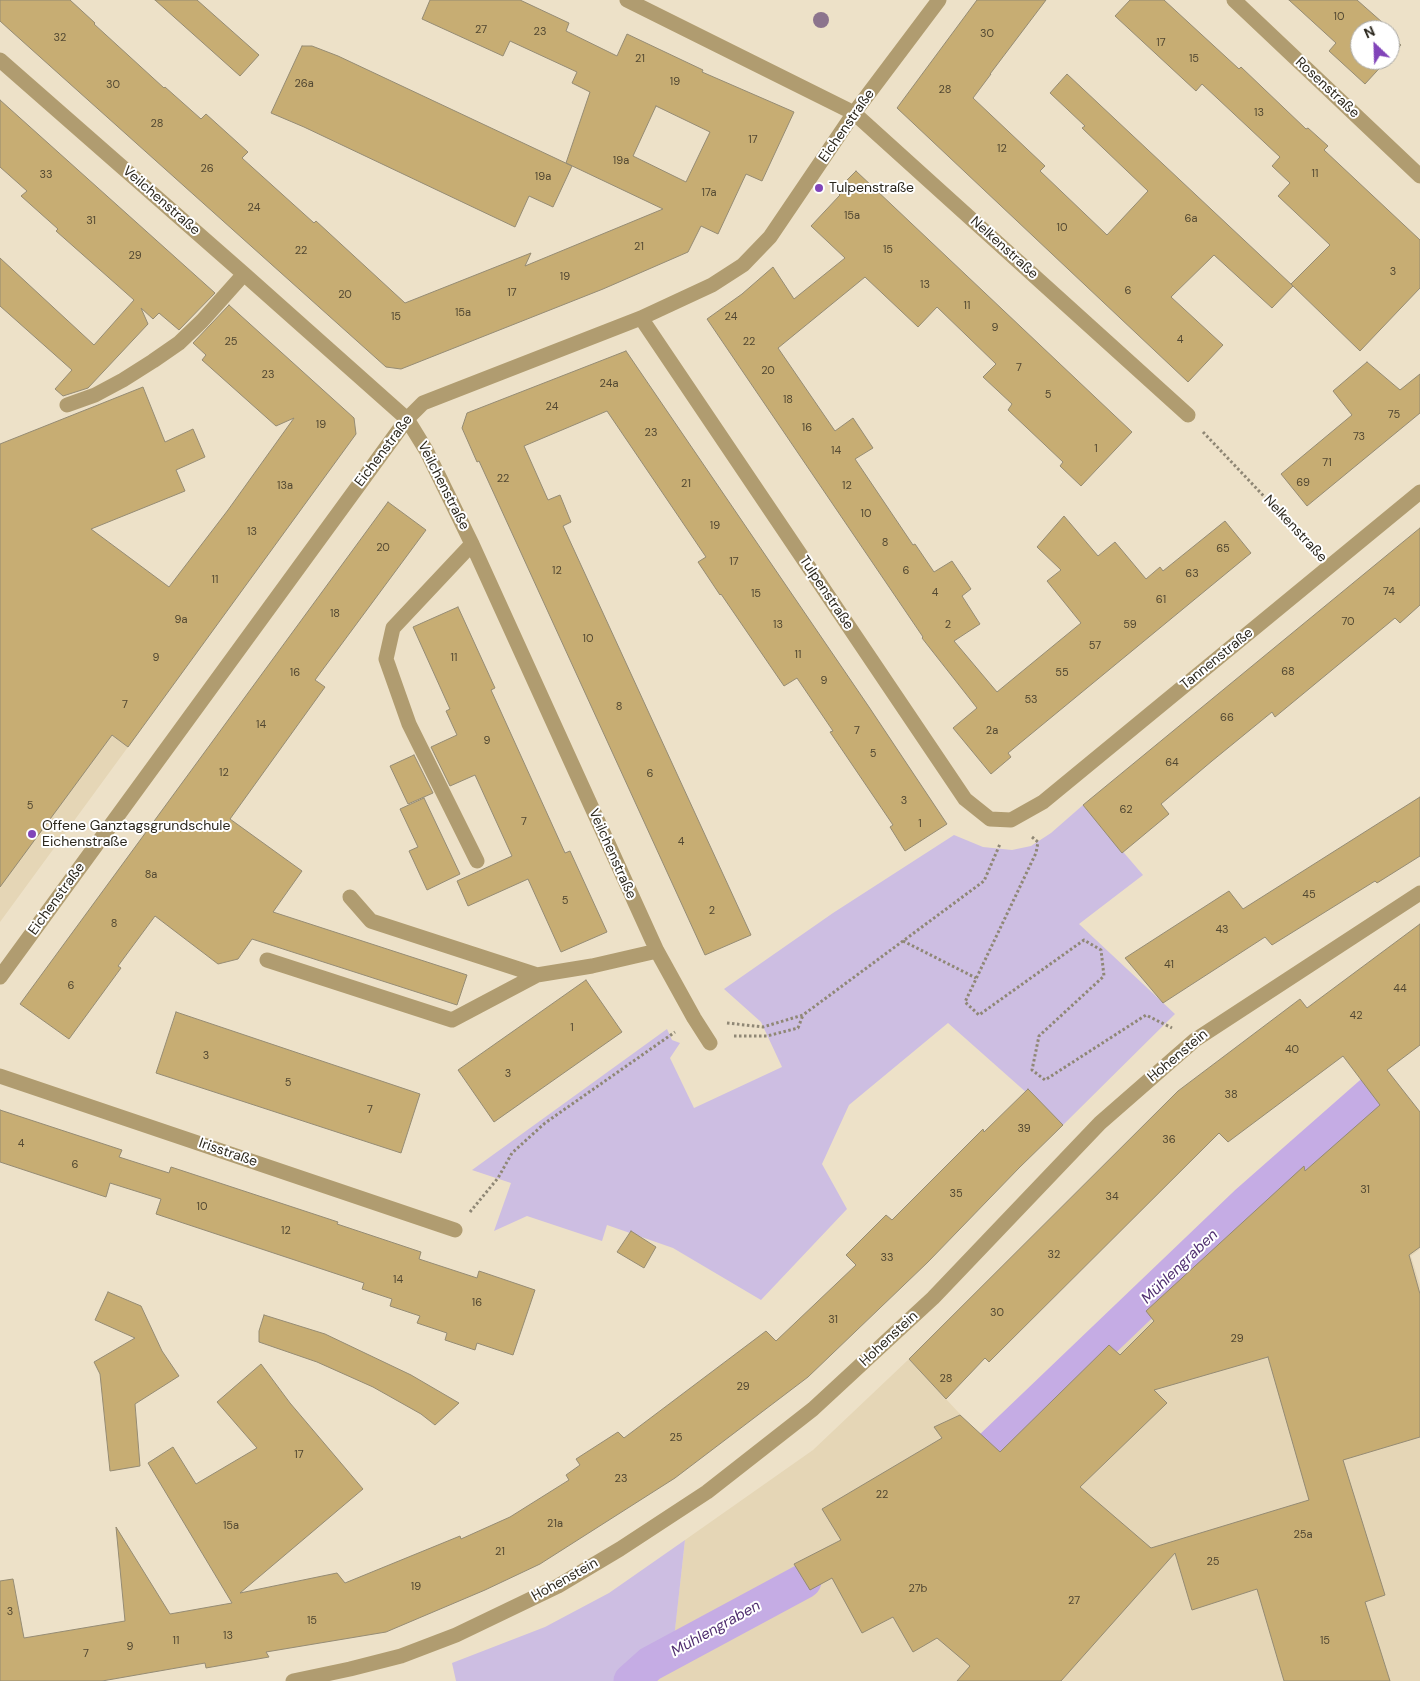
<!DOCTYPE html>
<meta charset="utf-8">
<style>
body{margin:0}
#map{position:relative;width:1420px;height:1681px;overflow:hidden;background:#ede1c8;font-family:"DM Sans",sans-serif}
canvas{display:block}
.north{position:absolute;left:1350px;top:20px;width:50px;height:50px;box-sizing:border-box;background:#fff;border:1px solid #aaa9a5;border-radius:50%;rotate:336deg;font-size:14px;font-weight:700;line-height:20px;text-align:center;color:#2b271d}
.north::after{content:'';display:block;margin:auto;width:18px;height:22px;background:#8144b9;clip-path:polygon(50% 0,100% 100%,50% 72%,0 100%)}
</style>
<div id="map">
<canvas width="1420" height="1681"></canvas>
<div class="north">N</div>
</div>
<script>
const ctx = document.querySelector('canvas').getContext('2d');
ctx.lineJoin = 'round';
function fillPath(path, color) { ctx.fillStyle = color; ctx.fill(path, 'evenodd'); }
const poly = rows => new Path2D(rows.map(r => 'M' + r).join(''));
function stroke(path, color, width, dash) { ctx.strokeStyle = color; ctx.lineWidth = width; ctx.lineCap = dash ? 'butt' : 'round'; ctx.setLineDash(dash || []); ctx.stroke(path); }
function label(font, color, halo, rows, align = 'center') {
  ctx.font = font + ' "DM Sans",sans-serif'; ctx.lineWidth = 4; ctx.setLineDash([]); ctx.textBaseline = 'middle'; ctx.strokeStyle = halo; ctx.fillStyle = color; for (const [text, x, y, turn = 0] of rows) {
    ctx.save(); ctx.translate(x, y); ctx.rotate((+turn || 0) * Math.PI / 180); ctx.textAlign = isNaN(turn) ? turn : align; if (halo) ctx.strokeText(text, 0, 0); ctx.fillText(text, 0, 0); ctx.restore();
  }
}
fillPath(poly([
 [1,654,128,747,0,922,0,656],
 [1377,1102,1420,1160,1420,1249,1411,1256,1420,1285,1420,1681,648,1681,671,1664,685,1540,813,1450,909,1359,984,1440,1146,1311]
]), '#e5d6b6');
fillPath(poly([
 [1083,805,1143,875,1079,924,1175,1014,1063,1125,948,1023,849,1105,822,1164,847,1209,761,1300,673,1248,607,1225,602,1241,527,1216,494,1231,511,1183,472,1170,667,1029,672,1040,680,1043,670,1058,694,1108,782,1067,761,1022,724,989,833,913,954,835,983,847,1012,850,1031,846,1051,833],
 [685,1540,674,1639,642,1656,616,1681,456,1681,452,1663,545,1627,609,1593]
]), '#cdbee2');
stroke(poly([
 [993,1446,1247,1203,1372,1093],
 [631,1681,650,1664,804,1581]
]), '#c5ace4', 35);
const building = poly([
 [0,0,70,0,95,23,94,24,164,88,165,87,201,119,206,114,248,152,242,158,314,223,316,221,405,303,531,253,525,266,663,209,566,163,590,92,572,83,577,72,510,41,503,56,422,19,430,0,520,0,569,23,566,31,617,56,627,34,703,70,702,72,794,112,762,181,746,174,718,234,701,226,688,252,603,289,401,369,386,367,11,31,0,21,0,0],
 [656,106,710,132,686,182,633,156,656,106],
 [155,0,197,0,259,55,240,76,155,0],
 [977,0,1046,0,990,74,991,74,973,98,1045,166,1040,171,1107,235,1148,191,1082,128,1085,126,1050,93,1067,74,1293,286,1272,308,1214,255,1171,297,1223,345,1188,382,897,108,977,0],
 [1130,0,1164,0,1239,69,1241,67,1306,129,1308,128,1328,146,1324,150,1420,240,1420,288,1360,351,1291,284,1330,245,1278,196,1290,183,1272,166,1280,157,1202,84,1196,91,1115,16,1130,0],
 [1289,0,1357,0,1391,30,1360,30,1360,60,1387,60,1365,84,1329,51,1336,43,1289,0],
 [1390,36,1401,45,1390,57,1390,36],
 [302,46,312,46,338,56,572,166,553,207,529,196,515,227,304,127,271,113,302,46],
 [0,100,215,293,179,330,159,313,153,319,141,308,148,324,88,388,63,396,55,389,72,370,0,306,0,258,94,345,134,300,56,231,58,229,21,196,27,191,0,167,0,100],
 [856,171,1132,432,1081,486,1060,466,1063,462,1008,410,1012,404,983,377,996,364,937,307,918,327,865,277,778,348,835,431,853,418,873,448,855,459,913,545,915,544,934,572,952,561,971,589,962,596,980,624,954,641,997,692,1081,623,1047,581,1061,570,1037,547,1064,516,1098,556,1115,542,1146,579,1160,567,1163,571,1225,521,1251,553,1008,753,1011,757,991,774,953,728,977,708,922,638,923,637,707,319,742,294,773,267,794,299,845,258,811,226,840,195,836,191,856,171],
 [229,305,354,418,356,434,128,747,112,735,0,887,0,444,143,387,165,442,193,429,205,457,176,470,185,491,91,529,169,587,228,510,294,418,276,426,202,360,206,355,193,343,229,305],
 [626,351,869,707,947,824,905,851,890,827,893,825,830,732,833,731,797,678,784,686,721,594,720,595,698,562,706,557,607,411,524,446,548,500,560,495,571,522,563,526,751,935,705,955,479,461,477,462,462,428,467,413,626,351],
 [1367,362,1400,390,1420,374,1420,413,1307,506,1281,474,1352,415,1333,391,1367,362],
 [388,502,426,530,315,680,325,687,230,819,302,871,273,912,467,975,457,1005,252,939,238,959,218,964,155,916,118,966,121,968,69,1039,20,1004,388,502],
 [1420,528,1420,605,1400,623,1395,618,1275,717,1272,712,1212,761,1161,804,1169,814,1122,853,1083,805,1420,528],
 [458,607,495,688,491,690,565,853,570,851,607,932,561,952,528,879,468,906,457,881,512,856,475,775,450,786,431,747,457,735,446,711,450,709,413,627,458,607],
 [414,755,433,793,408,804,390,766,414,755],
 [1420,797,1420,856,1377,883,1375,881,1272,945,1265,937,1163,1003,1125,958,1229,891,1243,909,1420,797],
 [424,798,460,874,427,890,409,851,418,847,400,809,424,798],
 [1420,924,1420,1045,1387,1070,1420,1112,1420,1247,1409,1255,1420,1294,1420,1437,1343,1460,1385,1595,1365,1602,1390,1681,1284,1681,1257,1589,1192,1610,1175,1553,1061,1681,957,1681,970,1666,937,1638,913,1652,893,1617,862,1633,832,1578,810,1590,794,1564,841,1540,822,1509,942,1438,934,1427,960,1415,1000,1452,1109,1345,1120,1355,1154,1321,1146,1311,1304,1166,1305,1171,1380,1105,1343,1056,1228,1142,1219,1133,989,1362,985,1358,946,1399,909,1359,1178,1091,1300,999,1307,1008,1420,924],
 [1268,1357,1309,1500,1151,1548,1080,1487,1167,1403,1154,1390,1268,1357],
 [586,980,622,1032,494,1122,458,1070,586,980],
 [176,1012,420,1094,401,1153,156,1073,176,1012],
 [1028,1089,1063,1125,1019,1168,928,1262,808,1377,675,1478,540,1564,485,1590,386,1632,266,1652,269,1657,206,1668,205,1663,102,1681,0,1681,0,1581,13,1579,24,1638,125,1621,116,1527,170,1614,232,1603,148,1463,173,1447,196,1484,257,1448,217,1402,261,1364,290,1403,363,1489,240,1593,337,1573,345,1583,460,1536,461,1539,510,1517,569,1480,566,1475,580,1465,576,1459,618,1432,624,1438,766,1331,776,1341,856,1265,846,1255,886,1215,892,1220,983,1129,984,1132,1028,1089],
 [0,1110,122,1150,119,1157,169,1173,171,1167,338,1222,337,1224,421,1252,419,1259,477,1278,479,1271,535,1290,513,1355,477,1343,475,1350,445,1340,447,1333,417,1323,420,1316,390,1306,392,1299,362,1289,364,1283,156,1214,161,1199,110,1183,106,1197,0,1162,0,1110],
 [631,1231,656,1247,644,1268,617,1252,631,1231],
 [108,1292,141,1306,162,1351,179,1376,135,1404,140,1466,110,1471,100,1374,94,1362,135,1338,95,1320,108,1292],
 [264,1315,325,1334,411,1375,459,1403,435,1425,421,1414,373,1387,317,1362,259,1342,259,1331,264,1315]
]);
fillPath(building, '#c7ad73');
stroke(building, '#958b73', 1);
stroke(poly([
 [1203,432,1314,549],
 [1032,837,1038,842,1036,853,965,1002,979,1015,1084,940,1101,950,1104,976,1039,1036,1032,1070,1045,1080,1146,1015,1172,1028],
 [903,941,976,978],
 [727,1023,763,1027,803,1015,984,881,1000,844],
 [734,1036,767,1036,798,1028,803,1015],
 [470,1212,498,1178,512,1153,545,1123,675,1032]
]), '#8f8775', 3, [2.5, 2.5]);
stroke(poly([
 [627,0,854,113,1188,415],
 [1234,0,1420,176],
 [0,60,244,274,407,419,426,450,472,544,657,951,694,1018,710,1043],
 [641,318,965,799,990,819,1011,820,1043,802,1420,492],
 [67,405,95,395,123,380,153,361,179,343,202,321,244,274],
 [472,544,393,628,386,659,409,724,477,861],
 [350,897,371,921,537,975],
 [267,960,452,1020,537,975,592,966,657,951],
 [0,977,407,419,423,403,641,318,712,285,743,265,770,237,854,113,939,0],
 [0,1076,455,1230],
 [293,1681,350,1669,401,1656,456,1635,558,1586,620,1549,707,1492,813,1409,933,1298,1100,1123,1195,1040,1420,893]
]), '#b09c70', 15);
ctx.fillStyle = '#8c748d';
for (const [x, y] of [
 [821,20]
]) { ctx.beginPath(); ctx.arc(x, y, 8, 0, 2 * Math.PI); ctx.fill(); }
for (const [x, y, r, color] of [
 [819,188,5,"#8144b9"],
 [32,834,5,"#8144b9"]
]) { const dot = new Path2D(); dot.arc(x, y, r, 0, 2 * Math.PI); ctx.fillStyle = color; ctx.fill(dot); stroke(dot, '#fff', 2); }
label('11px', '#524832', null, [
 ["10",1339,17],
 ["27",481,30],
 ["23",540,32],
 ["30",987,34],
 ["32",60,38],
 ["17",1161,43],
 ["21",640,59],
 ["15",1194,59],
 ["19",675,82],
 ["26a",304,84],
 ["30",113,85],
 ["28",945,90],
 ["13",1259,113],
 ["28",157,124],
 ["17",753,140],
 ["12",1002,149],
 ["19a",621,161],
 ["26",207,169],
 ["11",1315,174],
 ["33",46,175],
 ["19a",543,177],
 ["17a",709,193],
 ["24",254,208],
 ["15a",852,216],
 ["6a",1191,219],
 ["31",91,221],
 ["10",1062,228],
 ["21",639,247],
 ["15",888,250],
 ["22",301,251],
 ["29",135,256],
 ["3",1393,272],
 ["19",565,277],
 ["13",925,285],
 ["6",1128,291],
 ["17",512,293],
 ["20",345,295],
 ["11",967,306],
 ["15a",463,313],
 ["15",396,317],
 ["24",731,317],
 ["9",995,328],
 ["4",1180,340],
 ["25",231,342],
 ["22",749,342],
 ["7",1019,368],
 ["20",768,371],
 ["23",268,375],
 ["24a",609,384],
 ["5",1048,395],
 ["18",788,400],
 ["24",552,407],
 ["75",1394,415],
 ["19",321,425],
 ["16",807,428],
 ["23",651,433],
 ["73",1359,437],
 ["1",1096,449],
 ["14",836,451],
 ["71",1327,463],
 ["22",503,479],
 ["69",1303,483],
 ["21",686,484],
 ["13a",285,486],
 ["12",847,486],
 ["10",866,514],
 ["19",715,526],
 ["13",252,532],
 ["8",885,543],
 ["20",383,548],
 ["65",1223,549],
 ["17",734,562],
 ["12",557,571],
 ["6",906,571],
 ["63",1192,574],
 ["11",215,580],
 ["74",1389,592],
 ["4",935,593],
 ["15",756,594],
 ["61",1161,600],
 ["18",335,614],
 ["9a",181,620],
 ["70",1348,622],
 ["13",778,625],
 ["2",948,625],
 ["59",1130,625],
 ["10",588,639],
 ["57",1095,646],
 ["11",798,655],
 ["9",156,658],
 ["11",454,658],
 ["68",1288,672],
 ["16",295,673],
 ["55",1062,673],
 ["9",824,681],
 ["53",1031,700],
 ["7",125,705],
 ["8",619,707],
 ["66",1227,718],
 ["14",261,725],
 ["7",857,731],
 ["2a",992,731],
 ["9",487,741],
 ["5",873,754],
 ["64",1172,763],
 ["12",224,773],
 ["6",650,774],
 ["3",904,801],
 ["5",30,806],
 ["62",1126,810],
 ["7",524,822],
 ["1",920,824],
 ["4",681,842],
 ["8a",151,875],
 ["45",1309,895],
 ["5",565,901],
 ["2",712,911],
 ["8",114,924],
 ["43",1222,930],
 ["41",1169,965],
 ["6",71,986],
 ["44",1400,989],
 ["42",1356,1016],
 ["1",572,1028],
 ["40",1292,1050],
 ["3",206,1056],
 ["3",508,1074],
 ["5",288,1083],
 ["38",1231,1095],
 ["7",370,1110],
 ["39",1024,1129],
 ["36",1169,1140],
 ["4",21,1144],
 ["6",75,1165],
 ["31",1365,1190],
 ["35",956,1194],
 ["34",1112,1197],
 ["10",202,1207],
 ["12",286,1231],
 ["32",1054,1255],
 ["33",887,1258],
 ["14",398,1280],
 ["16",477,1303],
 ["30",997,1313],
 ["31",833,1320],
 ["29",1237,1339],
 ["28",946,1379],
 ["29",743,1387],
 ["25",676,1438],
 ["17",299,1455],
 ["23",621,1479],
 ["22",882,1495],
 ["21a",555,1524],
 ["15a",231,1526],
 ["25a",1303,1535],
 ["21",500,1552],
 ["25",1213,1562],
 ["19",416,1587],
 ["27b",918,1589],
 ["27",1074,1601],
 ["3",10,1612],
 ["15",312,1621],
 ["13",228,1636],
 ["11",176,1641],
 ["15",1325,1641],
 ["9",130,1647],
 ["7",86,1654]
]);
label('14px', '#2b271d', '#fff', [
 ["Rosenstraße",1327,88,43],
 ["Eichenstraße",847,126,-55],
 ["Veilchenstraße",161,201,41],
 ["Nelkenstraße",1004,248,42],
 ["Eichenstraße",384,451,-53],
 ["Veilchenstraße",443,486,63],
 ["Nelkenstraße",1295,529,47],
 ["Tulpenstraße",826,593,56],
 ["Tannenstraße",1217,659,-39],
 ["Veilchenstraße",612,854,66],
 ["Eichenstraße",57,899,-54],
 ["Hohenstein",1178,1056,-40],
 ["Irisstraße",228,1153,19],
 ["Hohenstein",889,1339,-43],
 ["Hohenstein",565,1580,-29]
]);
label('14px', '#2b271d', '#fff', [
 ["Tulpenstraße",829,188],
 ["Offene Ganztagsgrundschule",42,826],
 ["Eichenstraße",42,842]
], 'left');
label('italic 15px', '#502f70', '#fff', [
 ["Mühlengraben",1180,1267,-44],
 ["Mühlengraben",716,1629,-29]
]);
</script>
